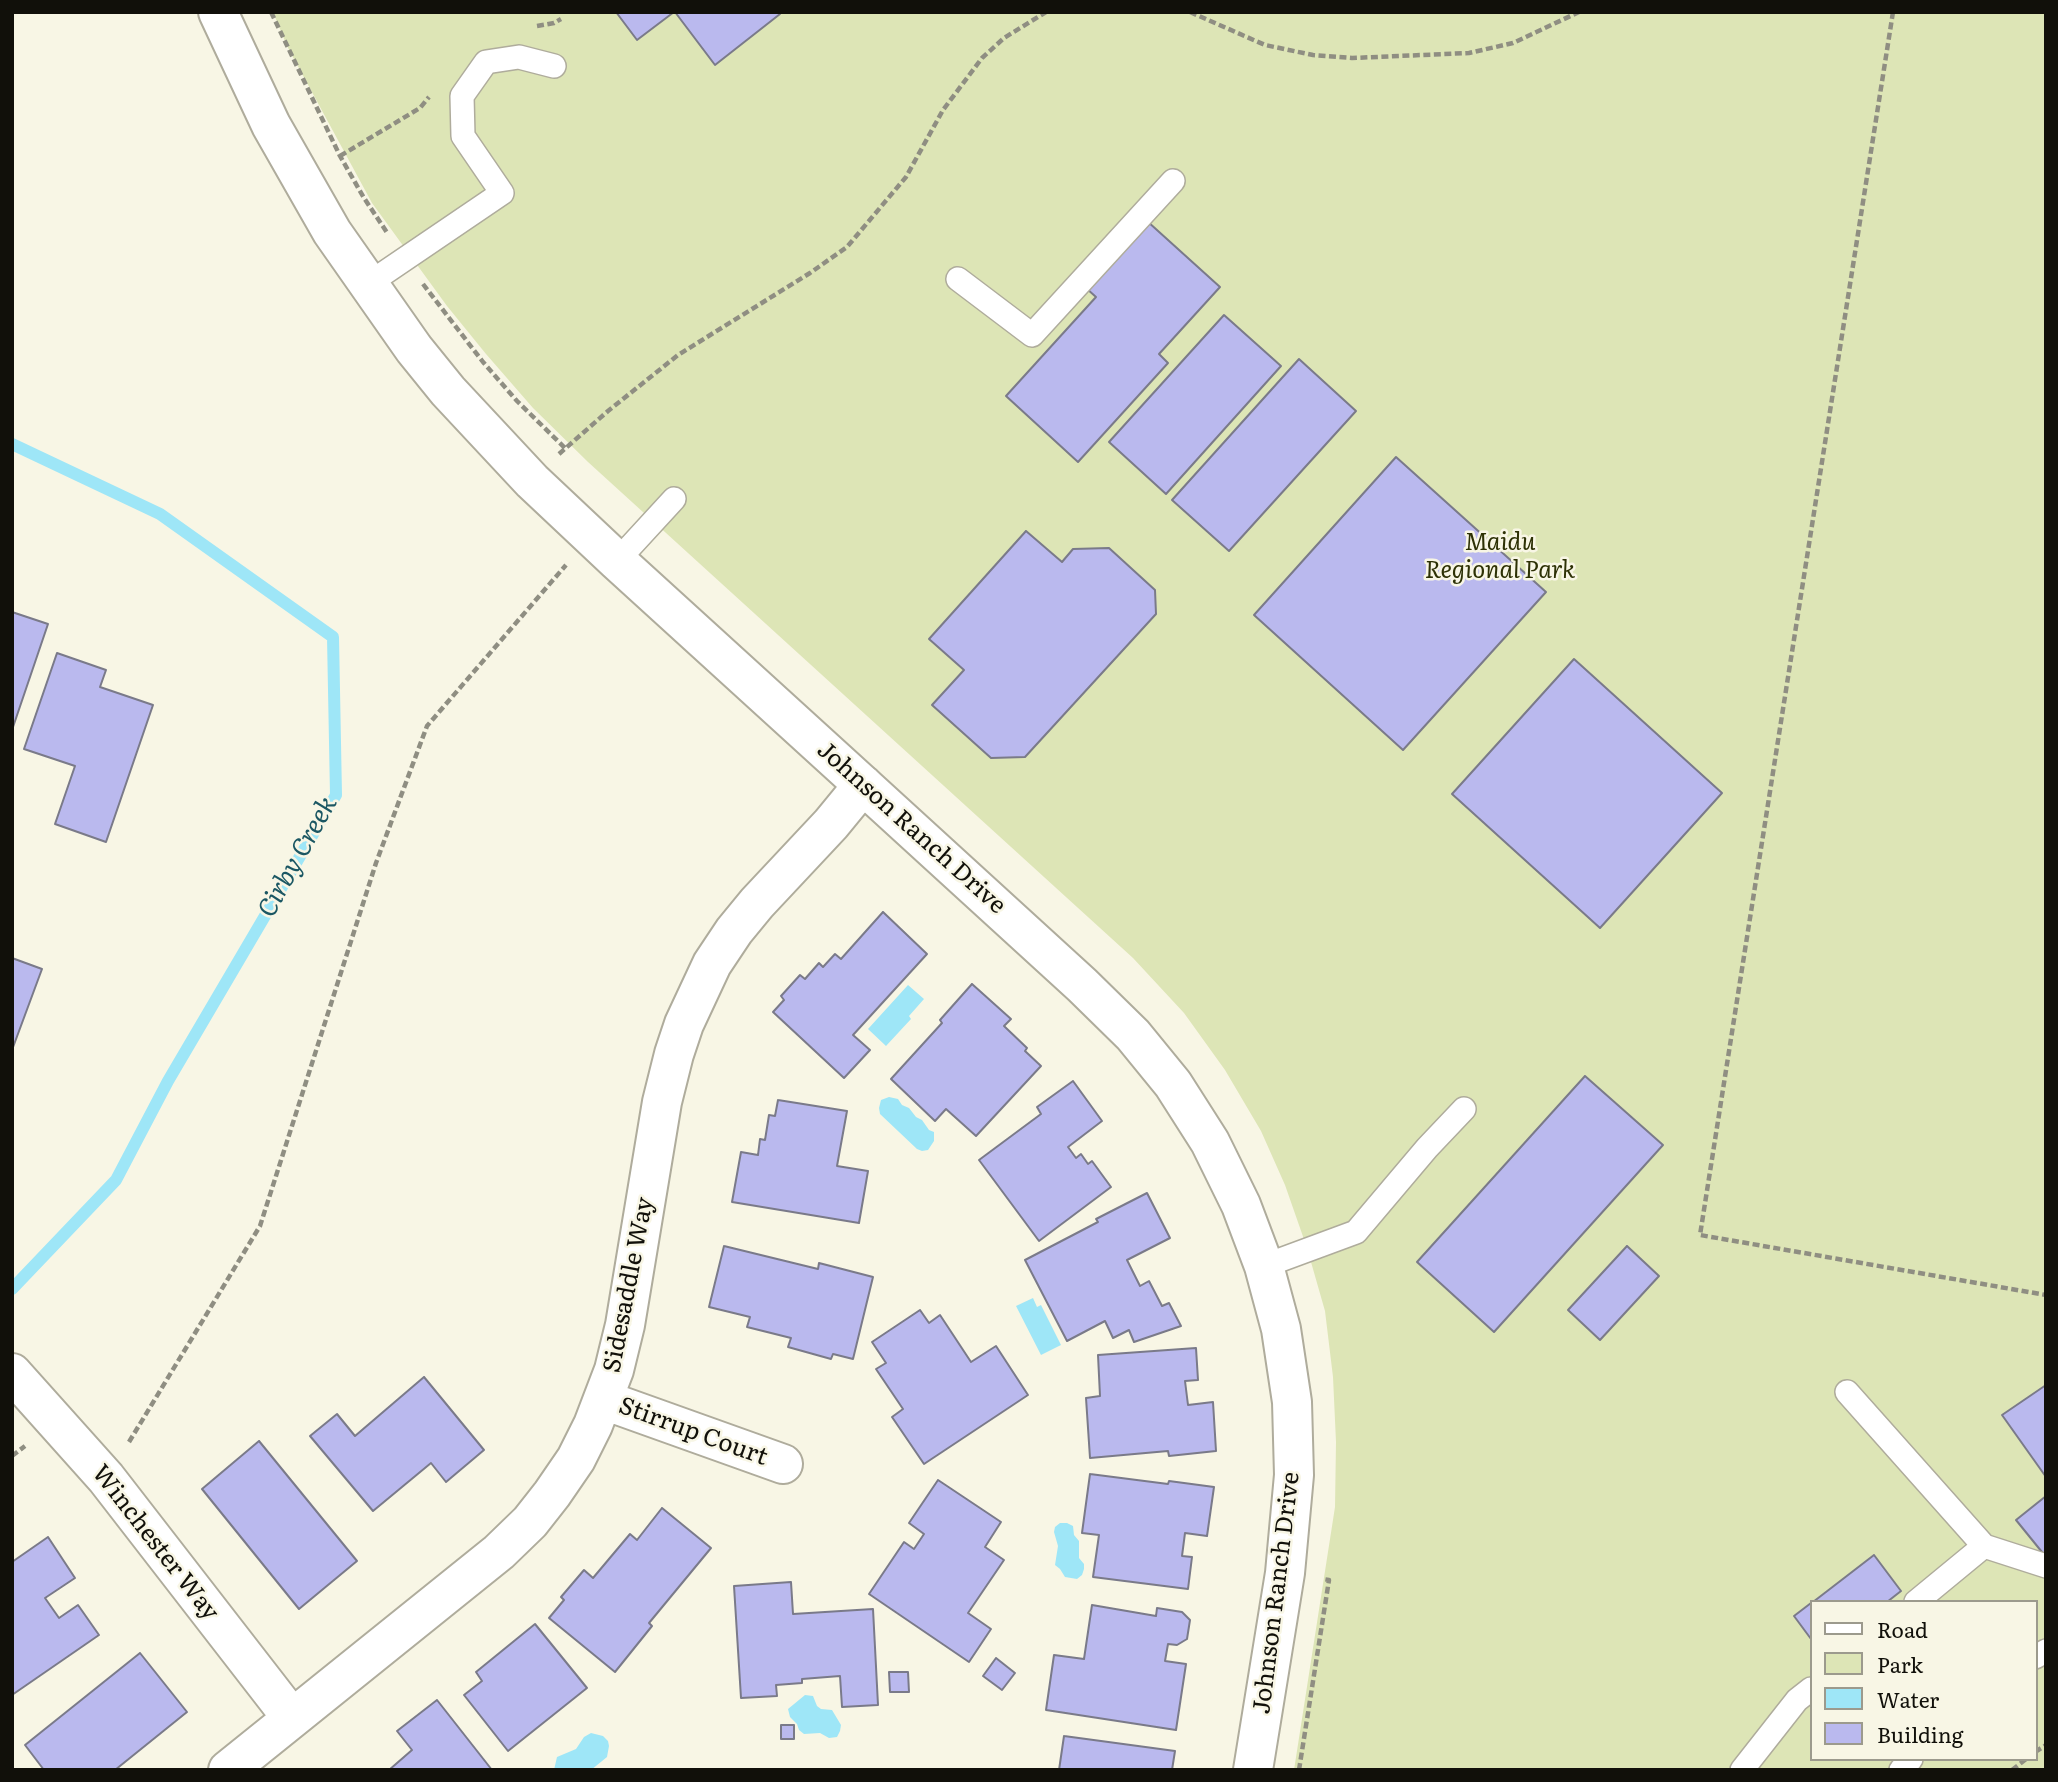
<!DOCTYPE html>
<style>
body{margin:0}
#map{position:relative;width:2058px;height:1782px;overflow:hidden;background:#f8f6e5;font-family:Literata,serif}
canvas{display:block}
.frame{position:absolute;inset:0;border:14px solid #11100a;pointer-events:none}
.legend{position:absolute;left:1810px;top:1600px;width:228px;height:161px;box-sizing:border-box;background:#f8f6e5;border:2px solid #9c9a8d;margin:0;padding:9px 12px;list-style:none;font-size:21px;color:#11100a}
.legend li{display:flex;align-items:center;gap:14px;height:35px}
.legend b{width:35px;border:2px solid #9c9a8d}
</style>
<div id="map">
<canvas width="2058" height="1782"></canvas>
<div class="frame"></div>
<ul class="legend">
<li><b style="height:9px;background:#fff"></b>Road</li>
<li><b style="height:19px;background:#dde5b6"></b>Park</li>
<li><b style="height:19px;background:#9ee6f7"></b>Water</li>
<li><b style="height:19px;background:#bab9ee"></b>Building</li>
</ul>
</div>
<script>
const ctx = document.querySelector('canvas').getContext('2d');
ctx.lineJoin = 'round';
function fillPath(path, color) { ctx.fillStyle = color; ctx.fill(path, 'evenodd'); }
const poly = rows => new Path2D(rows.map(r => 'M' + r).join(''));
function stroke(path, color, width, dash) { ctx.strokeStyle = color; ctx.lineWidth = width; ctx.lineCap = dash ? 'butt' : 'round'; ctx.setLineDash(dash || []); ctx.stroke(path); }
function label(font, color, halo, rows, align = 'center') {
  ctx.font = font + ' Literata,serif'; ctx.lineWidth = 5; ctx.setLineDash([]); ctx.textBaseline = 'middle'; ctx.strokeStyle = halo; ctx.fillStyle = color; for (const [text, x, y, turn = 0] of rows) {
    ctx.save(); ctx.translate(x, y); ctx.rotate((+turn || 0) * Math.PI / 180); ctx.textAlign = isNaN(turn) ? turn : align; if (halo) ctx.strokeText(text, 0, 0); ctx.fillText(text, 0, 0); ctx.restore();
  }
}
fillPath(poly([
 [273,12,2046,12,2046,1770,1294,1770,1335,1507,1336,1442,1333,1377,1325,1311,1307,1248,1285,1185,1261,1131,1225,1070,1184,1013,1133,958,588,462,533,408,486,354,447,306,372,203,287,46],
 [1811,1602,2035,1602,2035,1759,1811,1759]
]), '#dde5b6');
fillPath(poly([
 [908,985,924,999,909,1016,911,1019,886,1046,868,1029],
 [889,1097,898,1099,902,1105,909,1108,916,1117,922,1120,929,1130,934,1132,934,1141,928,1150,922,1151,917,1149,880,1114,879,1108,881,1100],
 [1033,1298,1037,1307,1041,1305,1061,1345,1041,1355,1016,1306],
 [1060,1523,1067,1523,1073,1526,1074,1535,1079,1541,1079,1558,1084,1564,1084,1569,1082,1575,1077,1579,1065,1577,1060,1569,1055,1565,1058,1546,1054,1532,1055,1527],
 [805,1695,813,1696,817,1706,821,1709,832,1710,841,1725,840,1731,837,1737,829,1738,820,1733,804,1734,799,1730,797,1724,790,1717,788,1709],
 [591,1733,603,1736,608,1741,609,1746,607,1757,591,1770,554,1770,557,1757,576,1749,584,1737]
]), '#9ee6f7');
stroke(poly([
 [12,444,160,514,333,637,336,795,168,1081,116,1180,12,1289]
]), '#9ee6f7', 12);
const building = poly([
 [616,12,674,12,637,40,616,12],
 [675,12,779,12,780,14,715,65,675,12],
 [1147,221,1220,287,1159,354,1168,363,1078,462,1006,396,1096,297,1086,288,1147,221],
 [1224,315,1281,366,1166,494,1109,442,1224,315],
 [1299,359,1356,411,1229,551,1172,500,1299,359],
 [1396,457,1546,592,1403,750,1254,615,1396,457],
 [1026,531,1062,562,1073,549,1109,548,1155,590,1156,614,1025,757,991,758,932,705,964,670,929,639,1026,531],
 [12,612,48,624,12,730,12,612],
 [57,653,106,670,100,687,153,705,106,842,55,824,75,766,24,749,57,653],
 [1574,659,1722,793,1600,928,1452,794,1574,659],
 [883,912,927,954,853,1035,870,1050,844,1078,773,1012,784,1000,781,996,800,975,805,979,819,963,823,967,835,954,841,959,883,912],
 [12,958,42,969,12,1050,12,958],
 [972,984,1011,1019,1004,1026,1027,1048,1025,1051,1041,1066,976,1136,946,1109,935,1121,891,1079,942,1023,940,1020,972,984],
 [1585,1076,1663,1145,1494,1332,1417,1262,1585,1076],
 [1073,1081,1102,1121,1068,1147,1076,1158,1081,1154,1088,1164,1092,1161,1111,1187,1039,1241,979,1160,1041,1114,1037,1107,1073,1081],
 [778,1100,847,1111,837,1166,868,1171,859,1223,732,1202,741,1152,758,1155,760,1139,765,1140,769,1115,775,1116,778,1100],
 [1147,1193,1170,1238,1127,1260,1140,1286,1149,1281,1162,1306,1169,1303,1181,1326,1134,1342,1129,1330,1113,1338,1105,1321,1067,1341,1025,1260,1098,1222,1096,1219,1147,1193],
 [724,1246,818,1269,819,1263,873,1277,853,1359,833,1354,831,1359,788,1347,791,1338,747,1327,750,1317,709,1307,724,1246],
 [1627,1246,1659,1276,1600,1340,1568,1310,1627,1246],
 [920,1310,929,1323,940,1315,971,1362,996,1346,1028,1395,924,1464,892,1417,903,1409,876,1369,886,1363,872,1342,920,1310],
 [1196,1348,1198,1380,1185,1381,1188,1405,1213,1402,1216,1451,1169,1456,1168,1451,1090,1458,1086,1398,1100,1396,1098,1355,1196,1348],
 [424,1377,484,1450,446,1482,431,1463,373,1511,310,1436,337,1414,355,1436,424,1377],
 [2046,1385,2046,1477,2002,1415,2046,1385],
 [259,1441,357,1561,299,1609,202,1489,259,1441],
 [1090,1474,1168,1484,1169,1481,1214,1487,1207,1536,1185,1533,1182,1556,1192,1557,1188,1589,1093,1577,1099,1535,1082,1533,1090,1474],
 [938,1480,1001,1522,985,1547,1004,1560,968,1613,991,1629,969,1662,869,1594,904,1542,914,1549,924,1534,909,1523,938,1480],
 [2046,1496,2046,1557,2016,1520,2046,1496],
 [662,1508,711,1548,649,1623,652,1626,615,1672,549,1618,564,1600,561,1597,584,1570,593,1578,630,1534,637,1540,662,1508],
 [48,1537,75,1578,45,1598,59,1618,78,1605,99,1635,12,1695,12,1562,48,1537],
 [1874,1555,1901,1591,1887,1602,1813,1602,1874,1555],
 [791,1582,793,1614,873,1609,878,1705,842,1707,840,1676,802,1679,802,1683,776,1685,777,1696,741,1698,734,1586,791,1582],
 [1811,1603,1811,1639,1794,1616,1811,1603],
 [1092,1605,1156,1616,1157,1608,1182,1612,1190,1620,1187,1639,1177,1645,1168,1644,1165,1661,1186,1664,1176,1730,1046,1710,1054,1655,1084,1659,1092,1605],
 [535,1624,587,1688,508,1751,464,1695,482,1681,476,1672,535,1624],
 [140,1653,187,1712,115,1770,44,1770,25,1745,140,1653],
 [996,1658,1015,1673,1002,1690,983,1676,996,1658],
 [889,1672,908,1672,909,1692,890,1692,889,1672],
 [437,1700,492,1770,389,1770,412,1750,397,1731,437,1700],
 [781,1725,794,1725,794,1739,781,1739,781,1725],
 [1064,1736,1175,1751,1172,1770,1059,1770,1064,1736]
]);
fillPath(building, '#bab9ee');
stroke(building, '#7a7a89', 2);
const lane = poly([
 [958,279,1032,335,1173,181],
 [368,284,502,193,463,136,462,96,486,62,519,57,554,66],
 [617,561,674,499],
 [1264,1266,1356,1232,1427,1148,1464,1109],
 [1847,1392,1984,1546,1916,1602],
 [1984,1546,2046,1566],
 [2035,1657,2046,1651],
 [1742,1770,1797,1700,1811,1689],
 [1901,1770,1911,1759]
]);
const street = poly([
 [12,1373,106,1478,292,1718],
 [604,1400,783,1464],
 [228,1770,499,1552,530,1522,552,1494,576,1459,593,1425,614,1370,625,1325,662,1102,674,1054,684,1024,712,964,734,931,757,903,831,824,863,785,1082,985,1133,1035,1173,1084,1210,1142,1241,1205,1264,1266,1281,1329,1292,1402,1294,1475,1285,1573,1253,1770]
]);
const secondary = poly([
 [218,12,271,125,332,232,414,349,448,391,532,481,617,561,863,785]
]);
stroke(lane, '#afac9c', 26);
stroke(street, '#afac9c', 42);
stroke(secondary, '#afac9c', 42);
stroke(poly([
 [271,12,340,156,364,198,388,234],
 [1190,12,1265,45,1313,55,1352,58,1469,53,1513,43,1579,12],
 [1893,12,1700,1235,2046,1295],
 [537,26,554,23,561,19],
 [340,156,420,108,429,97],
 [423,284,483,362,517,401,565,448],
 [559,454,608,411,678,355,810,273,847,247,906,177,943,110,982,58,1004,38,1046,12],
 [129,1442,260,1226,376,863,427,726,566,565],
 [12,1456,25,1446],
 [2035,1752,2046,1745],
 [1299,1770,1329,1580,1323,1579],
 [2012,1770,2026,1759]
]), '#8f8e82', 4.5, [7, 3.5]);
stroke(lane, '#fff', 23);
stroke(street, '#fff', 38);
stroke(secondary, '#fff', 38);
label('italic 24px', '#2d3105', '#f8f6e5', [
 ["Maidu",1500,543],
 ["Regional Park",1500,571]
]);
label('24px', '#11100a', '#f8f6e5', [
 ["Johnson Ranch Drive",911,828,42],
 ["Sidesaddle Way",629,1285,-79],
 ["Stirrup Court",693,1432,20],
 ["Winchester Way",155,1543,52],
 ["Johnson Ranch Drive",1277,1593,-83]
]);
label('italic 26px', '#1b5763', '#f8f6e5', [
 ["Cirby Creek",298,857,-61]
]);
</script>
